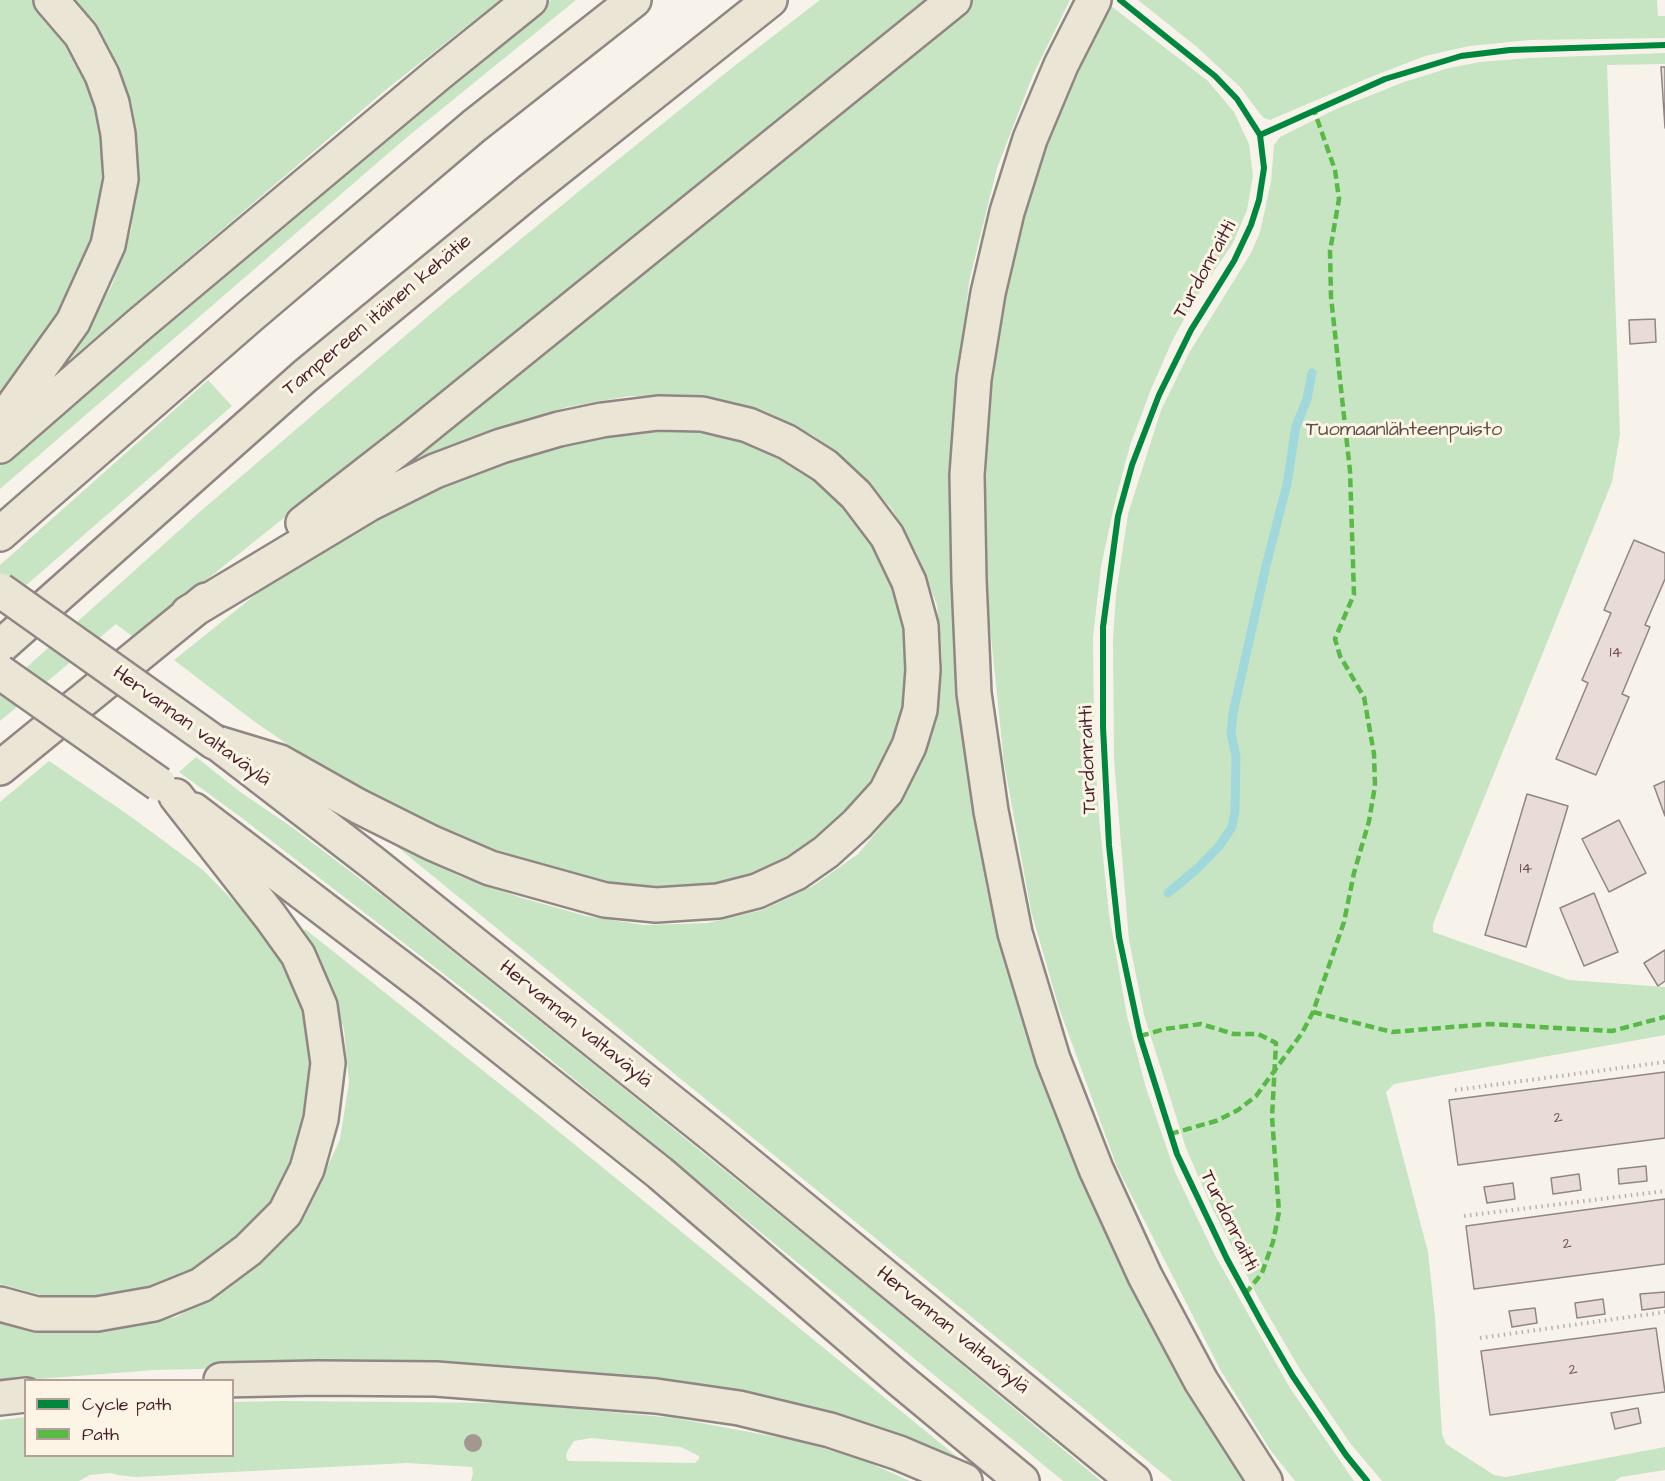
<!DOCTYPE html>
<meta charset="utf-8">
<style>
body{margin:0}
#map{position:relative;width:1665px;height:1481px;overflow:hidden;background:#f7f3ea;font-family:"Architects Daughter",sans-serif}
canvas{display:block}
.legend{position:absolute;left:24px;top:1379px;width:210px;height:78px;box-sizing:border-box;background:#fcf5e5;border:2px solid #b59f9b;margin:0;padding:8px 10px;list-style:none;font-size:18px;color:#4a1f2b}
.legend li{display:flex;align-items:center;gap:12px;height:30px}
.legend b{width:30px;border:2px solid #b59f9b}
</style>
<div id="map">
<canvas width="1665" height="1481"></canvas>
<ul class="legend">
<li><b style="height:8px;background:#00873e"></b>Cycle path</li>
<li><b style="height:8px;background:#58b947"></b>Path</li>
</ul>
</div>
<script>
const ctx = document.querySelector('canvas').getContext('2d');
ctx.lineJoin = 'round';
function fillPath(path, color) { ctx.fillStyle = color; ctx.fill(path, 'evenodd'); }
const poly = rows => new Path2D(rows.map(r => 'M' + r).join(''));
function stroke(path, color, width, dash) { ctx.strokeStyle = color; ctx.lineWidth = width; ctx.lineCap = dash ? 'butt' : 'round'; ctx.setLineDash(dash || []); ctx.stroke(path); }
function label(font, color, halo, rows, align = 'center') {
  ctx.font = font + ' "Architects Daughter",sans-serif'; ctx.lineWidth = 6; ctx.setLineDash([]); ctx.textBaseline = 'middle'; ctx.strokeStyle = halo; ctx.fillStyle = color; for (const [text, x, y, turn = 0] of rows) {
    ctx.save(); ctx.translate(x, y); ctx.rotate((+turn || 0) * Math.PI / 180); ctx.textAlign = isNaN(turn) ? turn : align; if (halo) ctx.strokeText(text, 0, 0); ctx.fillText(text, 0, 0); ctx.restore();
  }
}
fillPath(poly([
 [0,0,34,0,59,31,85,78,96,110,102,143,101,206,78,275,42,340,0,391],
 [70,0,500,0,388,88,68,361,112,285,131,231,136,178],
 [551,0,576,0,406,138,0,489,0,466,360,156],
 [820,0,932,0,205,581,132,636,116,624,0,721,0,691,202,510,447,300,589,183,733,67],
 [973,0,1070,0,1033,75,997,168,969,282,957,394,951,522,956,628,1002,928,1251,1481,1172,1481,395,845,461,877,522,898,586,916,644,925,708,923,763,910,813,886,858,854,893,812,922,762,937,714,942,656,937,605,917,553,892,509,856,469,814,436,762,410,689,396,629,396,567,407,454,444,360,492,672,246],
 [1138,0,1657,0,1658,16,1665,16,1665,38,1530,40,1469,46,1425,56,1366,79,1270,120,1264,118,1260,114,1240,87,1197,47],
 [1106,2,1208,81,1234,112,1249,144,1253,176,1247,210,1233,243,1196,298,1173,339,1152,387,1130,445,1114,506,1101,567,1093,637,1094,741,1099,817,1109,914,1127,1016,1146,1088,1175,1172,1216,1257,1290,1388,1354,1481,1295,1481,1271,1451,1221,1371,1117,1167,1059,1008,1031,911,1004,763,989,617,985,519,988,413,999,315,1014,234,1041,147],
 [1665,53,1665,64,1607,65,1620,434,1612,482,1433,924,1433,932,1569,980,1665,987,1665,1035,1394,1084,1386,1092,1428,1252,1435,1317,1442,1434,1446,1444,1494,1475,1506,1477,1665,1447,1665,1470,1621,1477,1615,1481,1382,1481,1350,1443,1301,1371,1260,1301,1213,1210,1186,1148,1144,1015,1129,940,1114,760,1113,640,1116,594,1128,514,1161,410,1189,353,1251,253,1260,232,1271,182,1274,145,1280,137,1336,109,1404,82,1449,68,1480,62,1529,58],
 [208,380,232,406,0,608,0,565],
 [675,429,733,439,783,458,823,483,849,508,873,542,892,586,905,634,906,675,900,718,883,762,860,803,825,836,784,862,740,883,686,892,624,890,507,857,421,820,322,768,255,722,174,660,270,583,356,530,437,486,518,453,610,431],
 [196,757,239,791,293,828,388,900,613,1080,871,1289,1101,1481,1063,1481,489,1009,242,818,179,772],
 [49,761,130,816,203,870,246,914,279,959,304,1011,314,1067,309,1123,291,1175,251,1225,207,1264,160,1287,111,1297,53,1298,0,1284,0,802],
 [305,929,520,1100,972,1469,845,1423,291,1367,154,1370,0,1382,0,1318,56,1329,118,1327,176,1317,226,1290,279,1245,315,1194,340,1139,349,1082,344,1029,325,975,303,936],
 [282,1401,513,1403,674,1418,798,1441,863,1460,910,1481,471,1481,473,1473,472,1467,407,1463,136,1477,118,1475,111,1473,90,1475,79,1481,0,1481,0,1420,25,1417,26,1456,232,1456,233,1402],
 [591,1438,681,1447,699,1456,699,1459,695,1463,569,1461,566,1458,567,1452,574,1441]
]), '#c7e5c2');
stroke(poly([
 [1168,893,1198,868,1220,845,1232,827,1235,811,1236,756,1231,734,1233,713,1266,566,1287,484,1296,426,1307,399,1312,373]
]), '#a1d8dc', 9);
const building = poly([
 [1661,67,1665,67,1665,128,1661,67],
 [1655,319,1656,342,1630,344,1629,320,1655,319],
 [1634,540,1665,553,1665,579,1645,625,1650,627,1622,694,1629,697,1596,775,1556,759,1588,683,1582,680,1611,613,1604,610,1634,540],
 [1665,781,1665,816,1654,786,1665,781],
 [1527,794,1568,806,1526,947,1485,935,1527,794],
 [1619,820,1646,873,1609,892,1582,839,1619,820],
 [1594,893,1618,952,1584,966,1560,908,1594,893],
 [1665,950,1665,981,1658,986,1644,963,1665,950],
 [1665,1072,1665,1138,1458,1165,1449,1100,1665,1072],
 [1646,1166,1647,1181,1619,1184,1618,1169,1646,1166],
 [1579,1174,1581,1190,1553,1194,1551,1178,1579,1174],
 [1513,1183,1515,1199,1487,1203,1484,1187,1513,1183],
 [1665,1199,1665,1264,1474,1289,1466,1226,1665,1199],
 [1665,1292,1665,1307,1642,1310,1640,1294,1665,1292],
 [1603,1299,1605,1314,1577,1318,1575,1303,1603,1299],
 [1535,1308,1537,1323,1512,1327,1509,1311,1535,1308],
 [1656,1328,1665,1392,1490,1415,1481,1351,1656,1328],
 [1638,1408,1641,1423,1615,1429,1611,1413,1638,1408]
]);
fillPath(building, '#e9dcd6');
stroke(building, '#908684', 1.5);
const trunk = poly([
 [217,743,373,863,714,1136,1134,1481],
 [194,810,430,990,660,1173,899,1379,1022,1481]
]);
const motorway = poly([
 [1094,0,1061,65,1030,139,1007,212,988,293,974,379,967,475,969,580,974,693,991,811,1015,933,1053,1059,1096,1169,1145,1276,1201,1381,1265,1481],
 [0,424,73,322,108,245,121,179,118,134,112,103,102,75,81,35,51,0],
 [0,446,140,324,437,75,530,0],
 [303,523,411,439,954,0],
 [0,534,250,316,474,126,634,0],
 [188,613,369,504,435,471,501,446,559,429,602,420,658,413,702,414,748,425,787,442,825,466,856,495,887,536,909,582,921,626,923,670,920,710,909,746,886,792,857,824,826,852,796,873,757,891,718,901,656,905,605,900,490,868,432,843,358,806,280,762,214,742],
 [0,647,305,376,531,190,770,0],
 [0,768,206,600],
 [0,1304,37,1314,97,1314,154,1304,201,1285,248,1250,285,1213,307,1169,321,1119,328,1063,320,1006,298,955,270,916,176,796],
 [221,1380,318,1378,436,1379,656,1396,739,1408,830,1430,899,1453,965,1481],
 [0,1398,26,1395]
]);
stroke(trunk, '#908684', 38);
stroke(motorway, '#908684', 38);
stroke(poly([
 [1455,1090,1665,1062],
 [1464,1216,1665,1191],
 [1480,1338,1665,1312]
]), '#b8b1ae', 4, [1.5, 4.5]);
stroke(trunk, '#eae5d5', 33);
stroke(motorway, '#eae5d5', 33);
const trunkBridge = poly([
 [0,590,214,742],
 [0,672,159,784]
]);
stroke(trunkBridge, '#908684', 38, []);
stroke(trunkBridge, '#eae5d5', 33);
stroke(poly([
 [1313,1012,1392,1032,1489,1024,1612,1031,1665,1017],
 [1140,1036,1165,1029,1201,1024,1234,1034,1258,1034,1276,1043,1272,1117,1279,1212,1273,1242,1262,1273,1246,1293],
 [1170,1134,1216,1121,1238,1110,1256,1096,1302,1033,1313,1012,1344,922,1354,873,1369,821,1375,786,1374,754,1364,697,1340,656,1335,639,1354,594,1350,471,1331,297,1330,251,1339,199,1335,170,1314,110]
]), '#58b947', 4.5, [9, 4.5]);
stroke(poly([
 [1120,0,1215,76,1237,99,1260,135,1264,168,1259,200,1251,225,1234,261,1191,330,1159,395,1132,465,1118,516,1103,627,1103,727,1109,845,1119,937,1140,1036,1177,1154,1227,1259,1263,1325,1292,1375,1346,1455,1367,1481],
 [1260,135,1385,79,1461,56,1510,50,1665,45]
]), '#00873e', 6);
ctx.fillStyle = '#a39891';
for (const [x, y] of [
 [473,1443]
]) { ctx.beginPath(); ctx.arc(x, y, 9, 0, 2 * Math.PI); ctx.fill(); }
label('16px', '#724e56', null, [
 ["14",1616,654],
 ["14",1526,870],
 ["2",1558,1119],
 ["2",1567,1245],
 ["2",1573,1371]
]);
label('20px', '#4a1f2b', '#fcf5e5', [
 ["Turdonraitti",1206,270,-61],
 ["Tampereen itäinen kehätie",378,316,-40],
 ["Hervannan valtaväylä",191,727,36],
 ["Turdonraitti",1089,760,-92],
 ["Hervannan valtaväylä",575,1025,39],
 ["Turdonraitti",1228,1221,64],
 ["Hervannan valtaväylä",952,1331,39]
]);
label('20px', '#5f4e48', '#fcf5e5', [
 ["Tuomaanlähteenpuisto",1404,431]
]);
</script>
